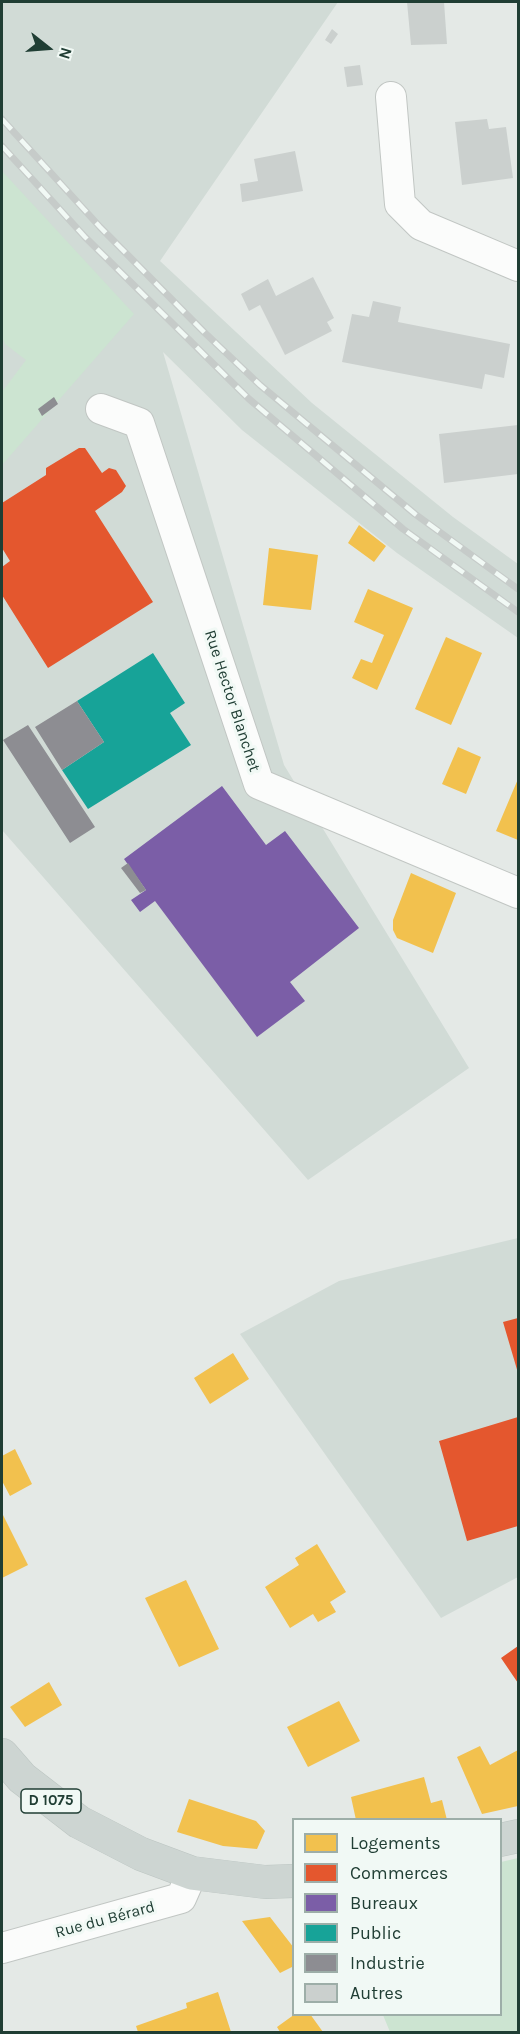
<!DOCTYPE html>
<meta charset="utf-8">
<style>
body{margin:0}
#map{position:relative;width:520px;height:2034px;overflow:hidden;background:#e4e9e6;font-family:Karla,sans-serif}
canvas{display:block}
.frame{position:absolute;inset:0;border:3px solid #203e34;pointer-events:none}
.legend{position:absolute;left:292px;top:1818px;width:210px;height:198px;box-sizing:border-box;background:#f1f9f5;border:2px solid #9daea8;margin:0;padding:8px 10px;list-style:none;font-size:18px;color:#203e34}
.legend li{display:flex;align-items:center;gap:12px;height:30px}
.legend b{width:30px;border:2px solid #9daea8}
.north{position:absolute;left:18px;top:18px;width:60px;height:60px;-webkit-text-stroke:4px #f1f9f5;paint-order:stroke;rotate:107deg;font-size:16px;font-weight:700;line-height:24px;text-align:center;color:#203e34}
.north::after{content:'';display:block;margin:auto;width:21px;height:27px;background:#203e34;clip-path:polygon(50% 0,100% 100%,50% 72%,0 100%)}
</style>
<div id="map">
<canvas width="520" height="2034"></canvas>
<div class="frame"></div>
<ul class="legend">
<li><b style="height:16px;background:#f2c14e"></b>Logements</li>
<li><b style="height:16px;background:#e4572e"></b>Commerces</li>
<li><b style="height:16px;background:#7b5ea7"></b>Bureaux</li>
<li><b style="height:16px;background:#17a398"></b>Public</li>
<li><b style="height:16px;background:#8d8d92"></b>Industrie</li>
<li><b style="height:16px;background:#cbd0ce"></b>Autres</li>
</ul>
<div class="north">N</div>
</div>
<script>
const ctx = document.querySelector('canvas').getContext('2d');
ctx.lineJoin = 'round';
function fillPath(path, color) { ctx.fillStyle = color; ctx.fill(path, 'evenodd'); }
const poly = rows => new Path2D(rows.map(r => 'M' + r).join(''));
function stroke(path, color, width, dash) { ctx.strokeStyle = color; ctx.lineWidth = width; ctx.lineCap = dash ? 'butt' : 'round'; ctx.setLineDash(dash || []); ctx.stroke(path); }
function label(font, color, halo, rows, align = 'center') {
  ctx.font = font + ' Karla,sans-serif'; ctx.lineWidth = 6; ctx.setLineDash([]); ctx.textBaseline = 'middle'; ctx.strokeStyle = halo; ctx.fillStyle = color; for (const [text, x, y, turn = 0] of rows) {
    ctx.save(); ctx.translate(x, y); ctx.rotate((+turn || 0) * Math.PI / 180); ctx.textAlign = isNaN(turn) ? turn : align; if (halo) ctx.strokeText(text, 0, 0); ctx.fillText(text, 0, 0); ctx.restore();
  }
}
fillPath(poly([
 [2,2,338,2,160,261,312,403,453,517,518,564,518,638,397,553,242,430,163,352,284,765,469,1068,308,1180,2,830],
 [518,1238,518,1577,441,1618,240,1334,339,1281]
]), '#d1dbd6');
fillPath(poly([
 [2,171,134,314,2,465,2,392,26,360,5,344,2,337],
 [518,1858,518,2032,390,2032,383,2015,500,2014,501,1862]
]), '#cce4d1');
fillPath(poly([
 [359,525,386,546,374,562,348,543],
 [269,548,318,555,311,610,263,605],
 [368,589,413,608,377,690,352,678,361,659,372,663,384,635,354,622],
 [446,637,482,653,451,725,415,709],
 [458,747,481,757,466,794,442,784],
 [518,779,518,840,496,831],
 [411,873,456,893,433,953,397,938,393,930,393,920],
 [233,1353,249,1379,210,1404,194,1378],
 [15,1449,32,1484,10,1496,2,1481,2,1456],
 [2,1513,28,1565,2,1578],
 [317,1544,346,1592,330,1602,336,1612,318,1622,313,1614,290,1628,265,1587,299,1565,295,1558],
 [186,1580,219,1649,179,1667,145,1598],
 [49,1682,62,1705,25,1727,10,1707],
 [339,1701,360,1741,308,1767,287,1727],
 [480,1746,490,1765,518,1750,518,1806,482,1814,457,1757],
 [424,1777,431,1803,442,1800,447,1820,356,1820,351,1797],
 [189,1799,256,1821,265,1831,257,1849,223,1846,177,1832],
 [270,1917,294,1948,294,1966,280,1973,242,1921],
 [218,1992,231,2032,138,2032,136,2026,187,2008,186,2003],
 [295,2014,310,2014,323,2032,280,2032,277,2027]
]), '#f2c14e');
fillPath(poly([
 [79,448,85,448,102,473,109,468,116,470,126,486,122,492,95,511,153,602,48,668,2,595,2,567,10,561,2,548,2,503,46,475,46,468],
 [518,1318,518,1373,503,1322],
 [518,1417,518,1526,467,1541,439,1441],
 [518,1646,518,1683,501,1658]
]), '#e4572e');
fillPath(poly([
 [222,786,266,845,285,831,359,928,290,982,305,1001,257,1037,155,901,140,912,131,900,146,890,124,859]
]), '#7b5ea7');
fillPath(poly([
 [153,653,185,703,170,713,191,745,88,809,62,770,104,742,77,701]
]), '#17a398');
fillPath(poly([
 [54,397,58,404,42,416,38,409],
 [77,701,104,742,62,770,35,727],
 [28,725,95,827,70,843,3,740],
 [128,863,146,890,140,893,121,868]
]), '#8d8d92');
fillPath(poly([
 [407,2,444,2,447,44,411,45],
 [332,29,338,34,331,44,325,40],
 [360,65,363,85,347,87,344,67],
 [487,119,489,129,506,127,513,178,462,185,455,122],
 [295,151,303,191,242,202,240,184,258,181,254,159],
 [313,277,334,318,327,322,332,331,285,355,260,305,249,311,241,294,268,279,276,296],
 [373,301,401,307,398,322,510,344,504,378,485,374,482,389,342,362,352,314,369,317],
 [518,425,518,474,444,483,439,434]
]), '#cbd0ce');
const minor = poly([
 [391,97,400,204,421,225,518,266],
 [101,409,139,423,259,784,518,893],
 [2,1948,181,1898,192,1873]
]);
const primary = poly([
 [2,1755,22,1778,79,1822,141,1854,192,1873,265,1882,294,1881],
 [500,1840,518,1836]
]);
stroke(minor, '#c1c6c3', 32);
stroke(primary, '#bcc5c2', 34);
stroke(minor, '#fbfcfb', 30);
stroke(primary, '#cdd5d2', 33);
const rail = poly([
 [2,119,100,227,205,333,260,385,415,514,518,589],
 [2,146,85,237,249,399,403,529,518,612]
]);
stroke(rail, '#c6cbc9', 7);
stroke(rail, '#f1f9f5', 4.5, [14]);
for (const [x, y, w] of [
 [51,1801,60]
]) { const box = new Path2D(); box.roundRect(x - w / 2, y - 12, w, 24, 4.5); ctx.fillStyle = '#f1f9f5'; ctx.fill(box); stroke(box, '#203e34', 1.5); }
label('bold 15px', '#203e34', null, [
 ["D 1075",51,1801]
]);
label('16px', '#203e34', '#f1f9f5', [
 ["Rue Hector Blanchet",232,701,72],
 ["Rue du Bérard",105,1920,-15]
]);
</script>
